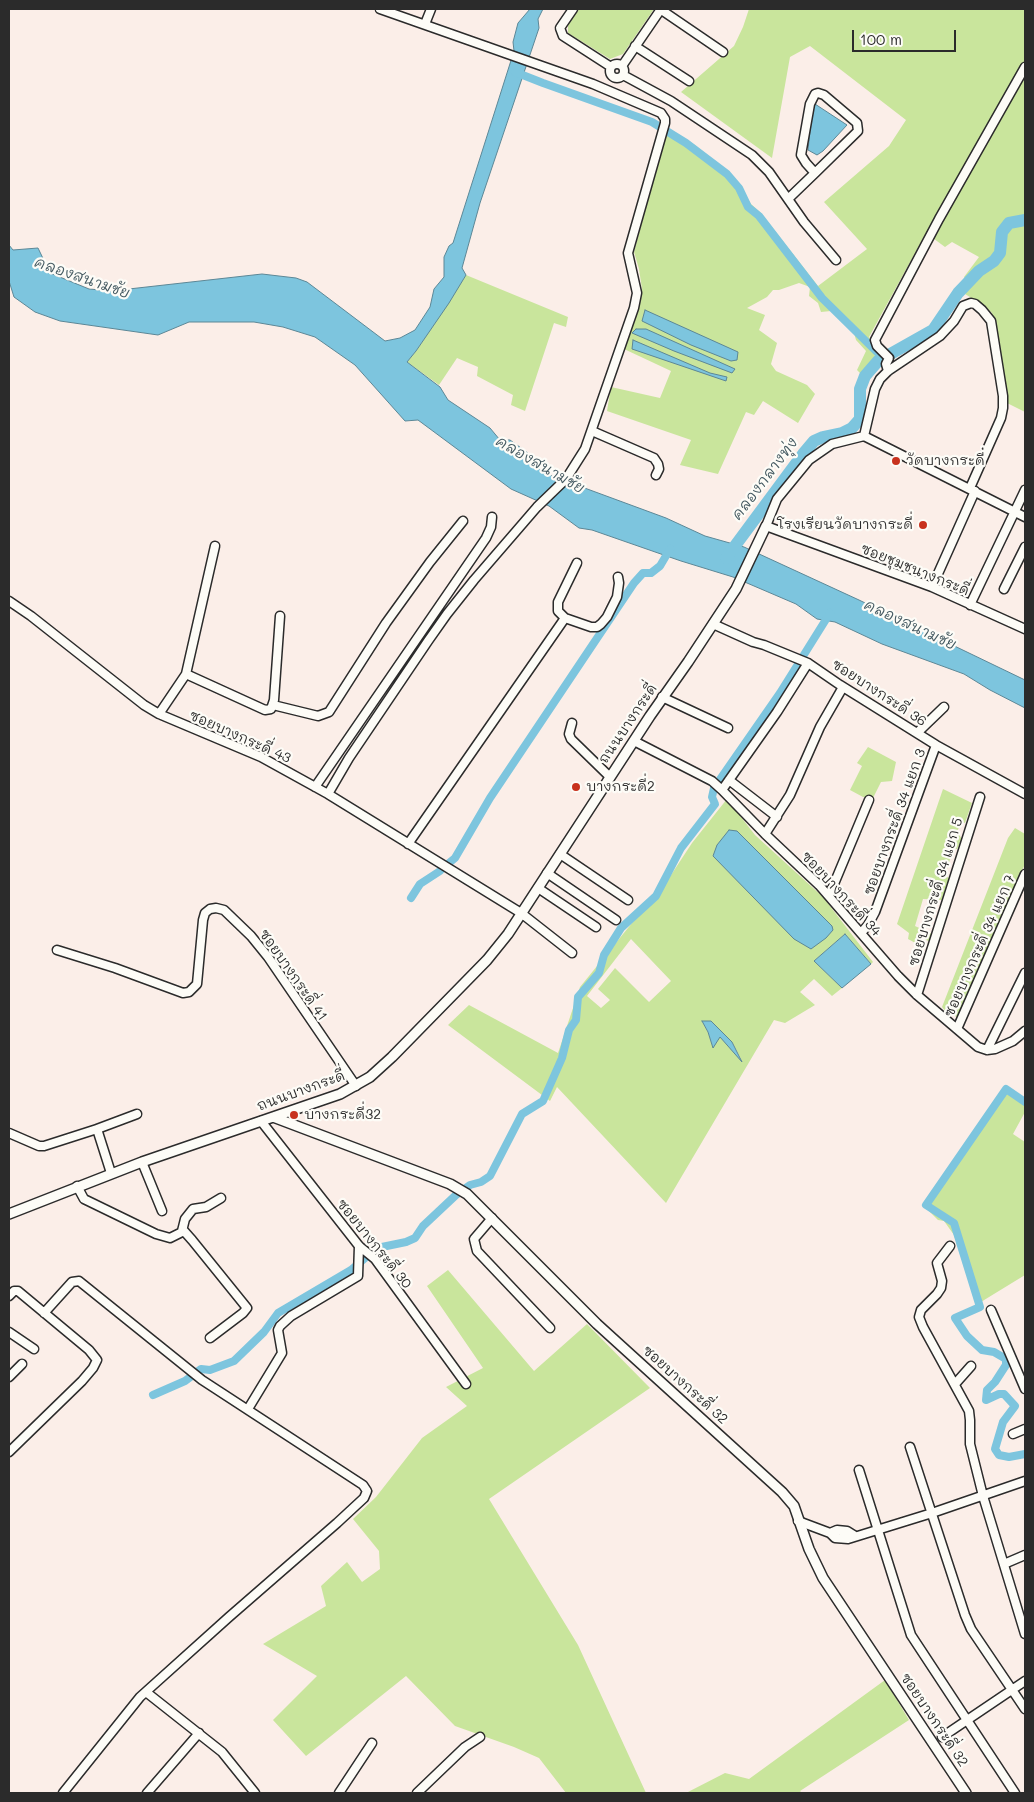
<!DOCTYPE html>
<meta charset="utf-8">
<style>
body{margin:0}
#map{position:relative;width:1034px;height:1802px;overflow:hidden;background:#fbeee8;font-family:Mali,sans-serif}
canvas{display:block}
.frame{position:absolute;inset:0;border:10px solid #2b2b2b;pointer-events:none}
.scale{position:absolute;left:852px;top:30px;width:104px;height:22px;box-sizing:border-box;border:2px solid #2b2b2b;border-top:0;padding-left:6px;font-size:15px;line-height:18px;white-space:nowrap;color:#2b2b2b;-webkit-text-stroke:4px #fdfcf7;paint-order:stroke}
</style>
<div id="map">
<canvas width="1034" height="1802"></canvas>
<div class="frame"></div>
<div class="scale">100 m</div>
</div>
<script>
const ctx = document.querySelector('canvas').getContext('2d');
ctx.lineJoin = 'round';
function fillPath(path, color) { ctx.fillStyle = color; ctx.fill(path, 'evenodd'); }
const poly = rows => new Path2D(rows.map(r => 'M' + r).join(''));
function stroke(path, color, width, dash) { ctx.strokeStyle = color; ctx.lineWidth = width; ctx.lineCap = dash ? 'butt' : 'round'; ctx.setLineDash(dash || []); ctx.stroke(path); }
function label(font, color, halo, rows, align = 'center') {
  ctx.font = font + ' Mali,"Playpen Sans Thai",sans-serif'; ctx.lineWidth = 4.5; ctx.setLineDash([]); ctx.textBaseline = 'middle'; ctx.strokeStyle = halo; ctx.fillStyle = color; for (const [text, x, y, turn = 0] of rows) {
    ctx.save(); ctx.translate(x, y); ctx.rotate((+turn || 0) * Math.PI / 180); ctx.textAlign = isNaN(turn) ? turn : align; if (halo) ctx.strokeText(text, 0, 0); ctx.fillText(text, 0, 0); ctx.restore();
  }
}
fillPath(poly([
 [579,9,654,9,623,54,610,59,568,33,568,25],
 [749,9,1025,9,1025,412,1007,403,992,313,983,305,965,294,969,285,964,277,979,257,952,242,945,247,926,233,869,337,883,354,876,359,862,375,857,370,866,351,856,340,854,333,838,316,831,311,821,312,818,303,809,296,810,287,799,283,779,290,773,290,767,297,747,308,765,315,759,330,777,343,771,364,776,371,807,385,815,394,798,423,763,401,754,415,746,412,718,474,680,465,691,440,607,411,611,387,660,398,671,371,624,349,642,289,639,269,634,252,667,128,695,145,735,178,751,204,761,213,818,286,867,249,824,202,889,146,906,120,810,46,790,57,772,158,681,92,734,46,743,27],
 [466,275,568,317,566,327,554,323,525,411,511,405,513,395,477,376,478,367,457,358,439,385,407,362,416,351],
 [868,747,896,762,892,781,881,782,873,798,863,797,850,790,862,766,857,763],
 [943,789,972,803,965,823,961,822,957,832,962,839,957,849,953,849,945,876,949,878,942,900,923,899,915,926,932,934,930,942,923,938,919,945,908,939,909,933,897,924],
 [727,799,755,835,823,897,873,962,871,964,845,934,814,961,842,988,832,996,814,979,800,992,815,1005,785,1023,774,1020,666,1203,557,1087,550,1101,448,1025,469,1005,558,1053,580,987,671,875,692,843],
 [737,831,831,926,713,856],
 [631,939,671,981,649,1002,615,968,598,989,610,1000,601,1008,587,996],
 [702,1021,732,1042,741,1059,719,1036,713,1047,708,1032],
 [1015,828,1025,834,1025,864,964,1005,957,1017,946,1012,942,1007,1008,838],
 [1006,1086,1025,1106,1025,1112,1013,1134,1025,1142,1025,1275,976,1305,954,1235,944,1221,938,1220,923,1205],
 [448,1270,534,1371,587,1324,650,1388,489,1499,578,1645,646,1793,566,1793,539,1758,514,1747,455,1726,406,1676,306,1756,273,1720,317,1676,263,1644,326,1606,321,1586,347,1562,362,1582,380,1569,379,1551,353,1519,376,1497,422,1438,467,1406,446,1387,483,1368,427,1286],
 [885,1680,909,1720,800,1791,802,1793,686,1793,725,1773,749,1779]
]), '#c9e59c');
const water = poly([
 [530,9,543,9,538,19,539,28,480,203,462,268,466,275,449,303,416,351,407,362,440,387,448,400,490,428,500,440,510,440,528,453,536,467,552,476,666,518,705,536,744,547,859,600,1025,680,1025,708,990,690,964,674,882,644,835,622,817,619,796,604,733,577,681,561,592,530,579,528,549,506,511,489,418,420,405,421,355,365,315,337,283,327,254,322,189,322,158,335,60,321,35,312,14,297,9,281,9,245,13,250,38,248,50,273,89,289,111,291,262,274,296,278,307,282,385,341,400,338,415,330,430,307,434,289,444,277,444,257,449,246,453,243,514,51,513,42,518,23,530,9],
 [815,104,847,125,823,151,817,155,808,150,812,112,815,104],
 [645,310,738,352,737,360,731,361,691,345,642,321,645,310],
 [636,329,646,329,735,369,732,373,674,351,632,333,636,329],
 [633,340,710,373,727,377,726,381,632,349,633,340],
 [729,830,737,831,832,926,833,930,826,938,811,949,794,939,713,856,717,845,729,830],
 [845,934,871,964,842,988,814,961,845,934],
 [702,1021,711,1021,732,1042,742,1062,720,1037,713,1048,708,1032,702,1021]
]);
fillPath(water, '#7dc5de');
stroke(water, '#5c8796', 1);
stroke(poly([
 [515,72,543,83,652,122,686,143,727,174,739,188,748,207,759,216,822,298,883,358],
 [449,863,455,858,490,798,634,583,643,573,651,573,660,566,670,549],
 [411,898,420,884,440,871],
 [1025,1102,1006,1089,926,1205,954,1223,980,1307,955,1318,967,1336,982,1350,994,1352,1006,1359,1006,1365,995,1382,987,1390,986,1400,999,1394,1004,1394,1015,1406,1003,1422,995,1449,999,1455,1009,1457,1025,1454],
 [153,1395,185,1381,201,1369,210,1370,234,1361,264,1332,278,1313,351,1270,377,1248,406,1242,415,1238,423,1226,456,1195,470,1185,481,1182,490,1176,522,1114,543,1101,562,1058,569,1030,576,1020,578,997,599,973,604,955,621,928,656,896,681,848,715,804,712,797,714,788,780,693,830,613]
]), '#7dc5de', 8);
stroke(poly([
 [726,558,803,454,814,441,823,437,842,433,852,428,860,419,860,389,865,376,878,361,933,330,958,293,979,271,994,261,1000,253,1002,232,1009,223,1025,220]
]), '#7dc5de', 12);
const minor = poly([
 [573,9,560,28,563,36,611,67],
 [660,9,723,52],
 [425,24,431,9],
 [635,46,689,81],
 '610 71a7 7 0 1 1 14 0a7 7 0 1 1-14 0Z',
 [622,66,661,9],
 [623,75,671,101,752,155,769,172,804,222,836,260],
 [788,199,815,173,858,131,857,123,824,95,818,93,815,94,810,104,801,155,806,163,815,173],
 [888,371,886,364,889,358,877,346,875,340,939,219,1025,67],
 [592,431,654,458,658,464,659,469,656,475],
 [864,436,1025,517],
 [970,488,1001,418,1003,408,1003,396,991,321,982,310,975,304,971,303,963,306,954,321,940,336,888,371,880,379,875,389,864,436,832,444,809,460,777,499,766,526,932,587,1025,629],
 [932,587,975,491],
 [1004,589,1025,547],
 [9,601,31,616,144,705,159,714,261,757,328,794,521,913,572,953],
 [970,605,1025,490],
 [565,618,591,627,597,627,601,624,607,617,617,597,619,583,618,577],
 [713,624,753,642,764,645,808,663,840,685,936,745,1025,794],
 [186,674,265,710,271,709,274,700,280,616],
 [662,697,728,728],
 [273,705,318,716,329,712,386,623,430,562,463,521],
 [159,714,186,674,215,546],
 [572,723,569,734,571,739,610,777],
 [917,733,944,707],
 [634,741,712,781,722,790,765,834,819,885,898,976,917,995,978,1047,987,1050,995,1049,1013,1041,1025,1031],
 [729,780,777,817],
 [315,787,486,538,491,527,492,517],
 [722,790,777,712,808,663],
 [328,794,349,758,428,641,447,614,474,580,537,507,566,479,585,449,634,308,637,293,628,253,665,123,665,119,661,113,593,84,380,9],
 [765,834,790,795,820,727,843,687],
 [408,844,565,618,558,611,558,602,577,563],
 [560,854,628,900],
 [547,873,616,920],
 [538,888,596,927],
 [829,896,869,800],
 [861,933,868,925,875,912,936,745],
 [57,950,115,968,183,993,189,992,197,984,203,920,205,913,210,909,216,908,224,910,251,936,268,957,356,1086],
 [917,995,980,797],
 [957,1029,1025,874],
 [987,1050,1025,973],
 [261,1121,359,1246,375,1259,466,1384],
 [97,1129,137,1114],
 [9,1133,39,1146,44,1146,97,1129,111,1173],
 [142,1162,162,1211],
 [77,1186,84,1199,156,1234,170,1238,184,1231,192,1240,247,1308,243,1313,210,1338],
 [492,1218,474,1239,477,1251,550,1328],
 [182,1231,185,1219,193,1209,206,1207,221,1198],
 [950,1246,937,1263,942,1281,941,1288,937,1294,921,1310,919,1317,923,1327,969,1411,970,1420,970,1444,983,1496,1025,1634],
 [9,1296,14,1291,18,1291,89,1350,97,1360,93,1368,82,1381,9,1452],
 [991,1310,1025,1389],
 [44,1313,72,1282,79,1281,202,1380,363,1485,367,1491,364,1498,337,1523,229,1617,140,1697,63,1793],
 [9,1332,34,1349],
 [9,1377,22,1364],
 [955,1384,971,1366],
 [248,1409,282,1353,278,1330,280,1326,291,1316,358,1276,359,1246],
 [1013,1434,1025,1429],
 [910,1447,965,1615,971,1629,1025,1709],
 [859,1470,911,1635,1015,1793],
 [798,1521,830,1533,835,1538,848,1539,932,1513,1025,1481],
 [830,1533,837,1530,847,1531,855,1536],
 [1004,1564,1025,1555],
 [146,1692,222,1752,255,1793],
 [942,1737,1025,1681],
 [147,1793,199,1733],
 [339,1793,372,1743],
 [417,1793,465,1747,480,1737]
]);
const tertiary = poly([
 [273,1117,450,1184,467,1194,597,1324,782,1492,794,1506,809,1549,823,1578,966,1793],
 [9,1214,142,1162,340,1094,370,1077,392,1057,487,960,508,934,650,716,688,662,736,589,766,526]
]);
stroke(minor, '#2b2b2b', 11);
stroke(tertiary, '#2b2b2b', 12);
stroke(minor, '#fdfcf7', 8);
stroke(tertiary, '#fdfcf7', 9);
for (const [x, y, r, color] of [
 [896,461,5,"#c8321e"],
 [923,525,5,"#c8321e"],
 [576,787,5,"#c8321e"],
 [294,1115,5,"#c8321e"]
]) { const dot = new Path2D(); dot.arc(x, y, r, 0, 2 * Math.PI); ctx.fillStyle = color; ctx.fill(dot); stroke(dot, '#fdfcf7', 2); }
label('14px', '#2b2b2b', '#fdfcf7', [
 ["วัดบางกระดี่",906,461],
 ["โรงเรียนวัดบางกระดี่",913,525,"right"],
 ["บางกระดี่2",586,787],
 ["บางกระดี่32",304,1115]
], 'left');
label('14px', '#2b2b2b', '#fdfcf7', [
 ["ซอยชุมชนางกระดี่",915,570,22],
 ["ซอยบางกระดี่ 36",879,693,33],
 ["ถนนบางกระดี่",628,724,-56],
 ["ซอยบางกระดี่ 43",240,737,24],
 ["ซอยบางกระดี่ 34 แยก 3",895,822,-70],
 ["ซอยบางกระดี่ 34 แยก 5",936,892,-73],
 ["ซอยบางกระดี่ 34",841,894,47],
 ["ซอยบางกระดี่ 34 แยก 7",980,946,-66],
 ["ซอยบางกระดี่ 41",293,975,55],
 ["ถนนบางกระดี่",301,1091,-20],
 ["ซอยบางกระดี่ 30",374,1244,51],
 ["ซอยบางกระดี่ 32",685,1385,42],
 ["ซอยบางกระดี่ 32",934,1720,56]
]);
label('italic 15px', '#445961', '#fdfcf7', [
 ["คลองสนามชัย",82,278,19],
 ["คลองสนามชัย",540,465,30],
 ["คลองกลางทุ่ง",765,479,-53],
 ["คลองสนามชัย",910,625,25]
]);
</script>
